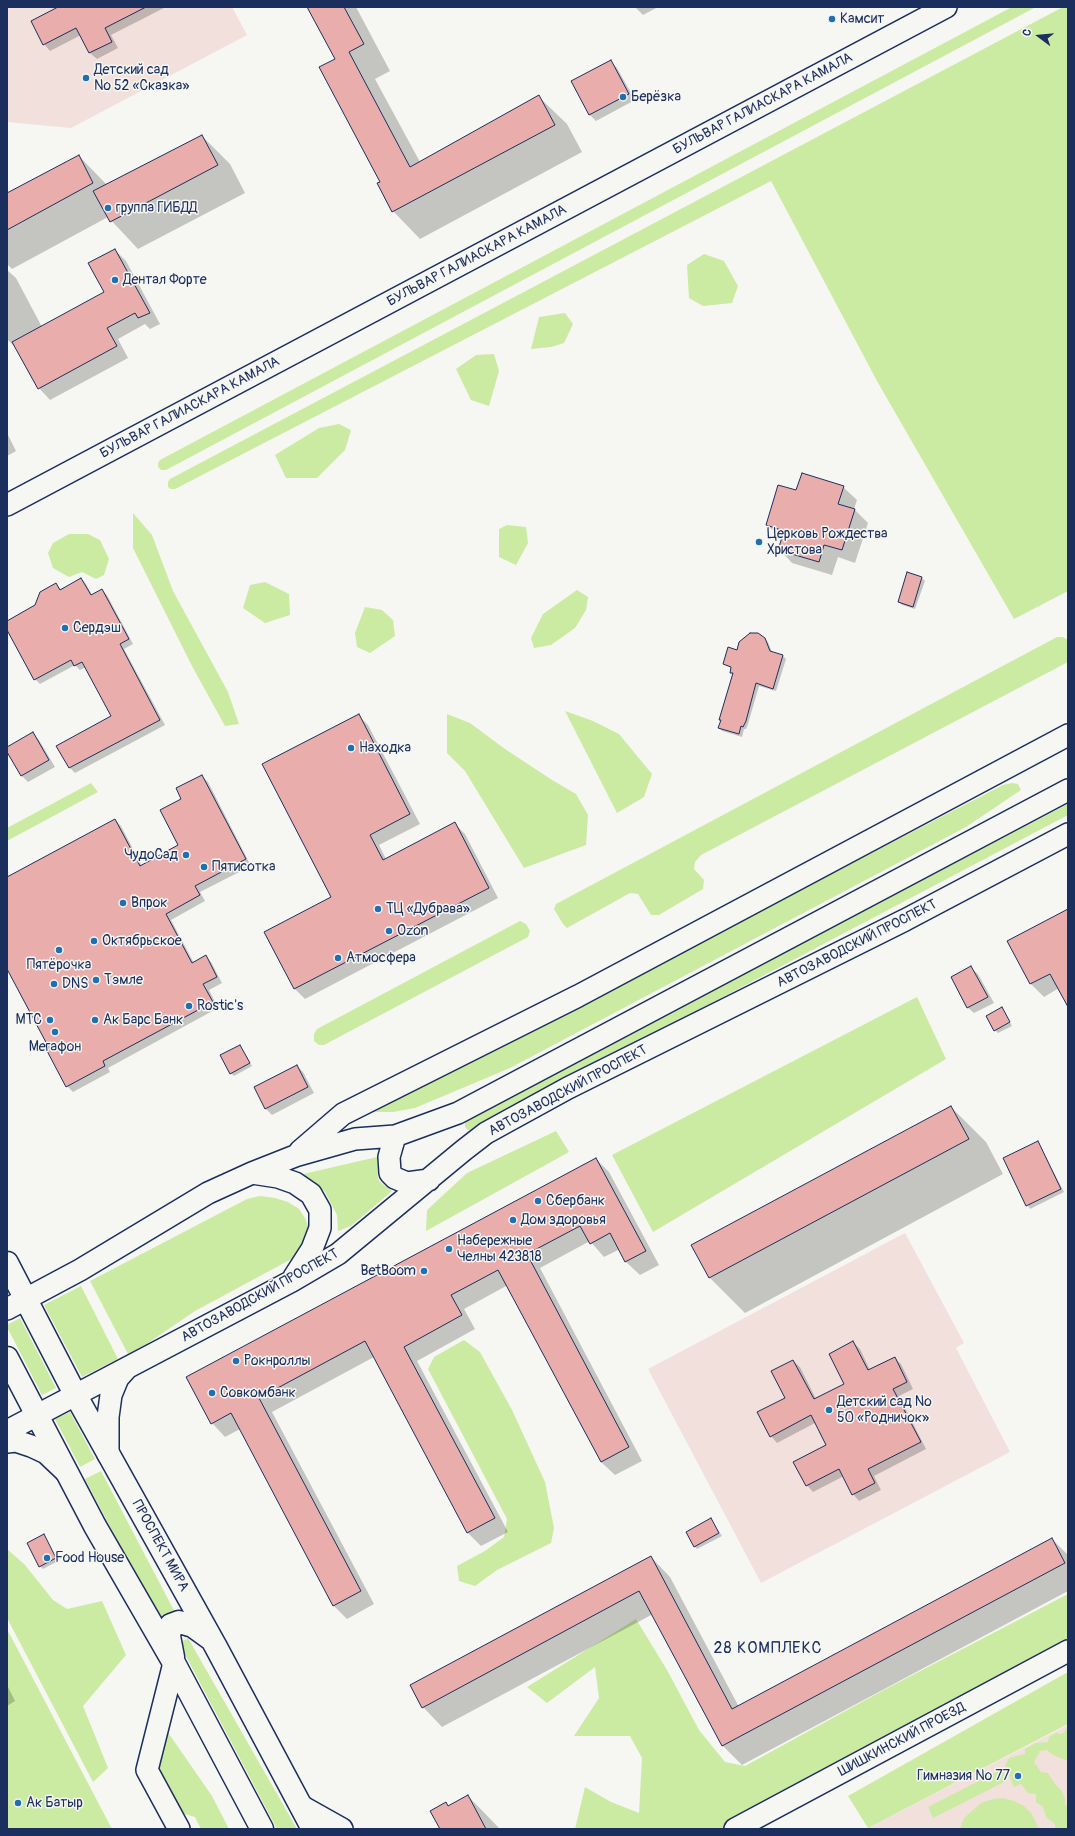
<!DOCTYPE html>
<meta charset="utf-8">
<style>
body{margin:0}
#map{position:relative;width:1075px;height:1836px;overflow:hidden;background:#f6f6f2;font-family:Pangolin,sans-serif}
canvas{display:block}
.frame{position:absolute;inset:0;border:8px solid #1b2f5e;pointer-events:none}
.north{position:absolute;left:1019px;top:16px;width:40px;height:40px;-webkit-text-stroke:3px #f6f6f2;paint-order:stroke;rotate:286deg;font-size:11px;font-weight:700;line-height:16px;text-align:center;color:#1b2f5e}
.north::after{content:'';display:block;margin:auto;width:14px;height:18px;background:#1b2f5e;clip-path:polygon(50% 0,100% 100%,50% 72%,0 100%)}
</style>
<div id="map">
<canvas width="1075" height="1836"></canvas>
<div class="frame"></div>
<div class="north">С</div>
</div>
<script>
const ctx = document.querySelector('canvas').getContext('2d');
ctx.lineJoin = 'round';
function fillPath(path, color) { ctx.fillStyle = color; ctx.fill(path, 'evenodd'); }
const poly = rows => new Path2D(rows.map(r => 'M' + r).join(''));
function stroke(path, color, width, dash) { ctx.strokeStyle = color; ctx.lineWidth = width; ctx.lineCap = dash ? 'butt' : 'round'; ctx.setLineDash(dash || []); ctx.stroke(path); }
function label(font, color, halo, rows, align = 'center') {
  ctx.font = font + ' Pangolin,sans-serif'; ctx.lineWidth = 3; ctx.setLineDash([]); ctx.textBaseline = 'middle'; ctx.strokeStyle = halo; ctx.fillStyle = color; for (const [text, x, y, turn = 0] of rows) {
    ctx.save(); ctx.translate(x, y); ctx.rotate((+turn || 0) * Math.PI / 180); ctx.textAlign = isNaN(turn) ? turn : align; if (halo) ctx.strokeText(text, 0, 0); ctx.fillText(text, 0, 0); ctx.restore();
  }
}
fillPath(poly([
 [7,7,232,7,247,35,71,128,7,122],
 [905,1233,964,1343,956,1348,1010,1452,761,1583,648,1369],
 [1068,1725,1068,1829,866,1829]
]), '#f2e0dd');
fillPath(poly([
 [1012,7,1036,7,166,470,161,470,158,467,158,463,160,460],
 [1063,7,1068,7,1068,591,1014,619,877,381,771,181,175,489,171,489,168,487,168,482,170,479],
 [704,254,724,261,738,286,732,303,703,306,689,298,687,265],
 [565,313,573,324,564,343,551,347,531,349,539,317],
 [494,354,499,371,489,406,471,400,456,369,476,355],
 [339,424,351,430,345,450,317,478,286,478,275,455,319,428],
 [133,513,152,535,173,591,228,692,239,724,225,726,192,666,133,548],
 [507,525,526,527,528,543,516,565,499,557,499,529],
 [69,534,88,534,100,540,109,559,104,575,96,579,82,572,69,577,53,568,48,553,53,543],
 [265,582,289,594,290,615,265,623,243,608,250,585],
 [577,590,588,597,586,610,575,628,551,645,534,648,531,638,543,614],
 [365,607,382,610,393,620,395,636,370,653,357,647,355,633],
 [1057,637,1063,637,1068,640,1068,662,701,855,695,862,694,869,704,880,703,889,659,915,651,915,638,894,630,893,567,928,563,924,554,909,556,904],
 [565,711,593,721,619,734,652,774,644,797,617,813],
 [447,714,470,723,505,749,552,780,576,794,588,815,586,845,524,868,465,771,447,753],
 [91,783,98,792,7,841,7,828],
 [1012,783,1018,784,1021,790,966,827,510,1068,415,1108,393,1112,371,1112,1003,785],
 [1068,804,1068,815,488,1121,473,1130,468,1130,465,1127,465,1120,481,1111],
 [520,921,526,924,530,931,528,937,324,1045,319,1045,314,1041,314,1034,317,1029],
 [917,997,946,1059,653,1232,612,1155],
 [556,1131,569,1152,426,1231,427,1210,467,1173],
 [377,1157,378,1178,380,1182,392,1191,351,1226,338,1231,337,1215,325,1192,314,1181,299,1175],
 [260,1196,275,1198,288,1202,299,1209,305,1218,309,1228,309,1238,297,1256,195,1311,142,1347,128,1354,90,1281,247,1199],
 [81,1286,118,1359,82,1377,44,1305],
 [20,1318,56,1388,42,1395,7,1327,7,1325],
 [464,1340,480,1352,512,1410,545,1482,554,1528,551,1543,497,1570,475,1586,459,1581,457,1566,485,1551,504,1537,507,1519,428,1369,434,1357],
 [70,1412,95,1459,80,1467,55,1419],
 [101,1471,180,1622,165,1631,85,1479],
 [7,1549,25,1565,53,1600,67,1609,102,1601,126,1655,83,1706,108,1768,93,1782,7,1618],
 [1068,1594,1068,1644,723,1829,575,1829,585,1787,611,1802,639,1813,642,1758,630,1736,574,1736,599,1698,595,1667,547,1703,527,1687,636,1619,667,1670,699,1730,725,1762,745,1766,882,1691],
 [7,1629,112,1829,7,1829],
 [188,1638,297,1829,277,1829,179,1643],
 [1068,1672,1068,1724,868,1828,848,1796],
 [1068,1727,1068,1759,1065,1760,1053,1755,1047,1750,1040,1751,1034,1762,1041,1772,1048,1773,1055,1784,1062,1791,1065,1799,1065,1805,1068,1807,1068,1829,1055,1829,1055,1824,1046,1817,1043,1807,1036,1802,1036,1794,1028,1793,1021,1784,1014,1787,1005,1766,1009,1758,1025,1754,1025,1749,1036,1743,1048,1742,1049,1737,1056,1733,1062,1734],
 [167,1731,212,1796,229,1829,201,1829,195,1817,174,1811,157,1775],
 [1002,1769,1008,1780,933,1818,928,1807],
 [1003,1798,1014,1801,1024,1806,1032,1814,1039,1829,960,1829,964,1818,981,1803,993,1799]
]), '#cbeba3');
fillPath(poly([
 [60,7,163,7,164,8,111,35,118,48,97,59,90,53,81,35,50,51,44,44],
 [308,7,356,7,390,71,375,79,420,162,539,97,567,124,582,152,420,239,393,211,336,60],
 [635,7,658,7,643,15],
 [610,61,617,68,635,100,596,121,590,115,572,82],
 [202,136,230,164,245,193,138,249,108,217,12,269,7,264,7,195,79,156,107,185],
 [115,250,126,261,160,324,150,329,145,324,118,339,128,358,50,400,39,388,15,347,7,339,7,270,16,278,42,327,106,292],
 [7,433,16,451,7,456],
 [843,487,857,500,854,509,868,523,855,563,838,557,832,575,792,563,779,549,782,539,767,525,797,492],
 [922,578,925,581,915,609,902,605,899,602],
 [81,579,86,584,92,595,102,590,107,595,133,644,124,649,165,725,75,773,70,768,112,716,86,667,80,670,75,665,40,684,35,679,7,628,7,622,36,606,56,584,61,590],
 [765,639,768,642,772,652,783,656,786,659,776,691,759,686,748,724,746,729,744,729,742,737,722,731,719,728,721,721,720,719,734,675,731,672,732,668,724,664,737,651],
 [358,715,368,725,420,824,379,845,386,859,455,824,465,834,498,898,305,999,295,989,266,932,333,898],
 [33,733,39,740,55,767,28,782,22,776,7,748],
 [202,776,208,782,251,866,200,892,205,901,171,920,194,963,205,956,211,962,222,983,209,990,218,1008,108,1068,110,1072,73,1092,67,1086,51,1048,7,967,7,879,115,820,121,826,142,866,180,845,183,800],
 [1068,910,1068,1005,1059,988,1044,997,1031,984,1008,942],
 [971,968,978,974,994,1003,974,1013,967,1007],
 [1004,1012,1012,1026,998,1033,995,1030],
 [240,1046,252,1066,234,1076,231,1073],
 [297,1066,303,1072,314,1093,272,1115,266,1109],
 [951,1107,986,1142,1003,1174,745,1313,710,1278],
 [1038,1142,1064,1192,1030,1209,1004,1158],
 [596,1159,609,1172,659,1265,640,1275,626,1262,620,1249,604,1257,590,1241,540,1268,642,1461,615,1475,601,1462,508,1285,464,1309,475,1329,417,1361,508,1532,481,1546,468,1533,374,1357,272,1412,374,1604,347,1619,333,1605,240,1429,225,1437,212,1423],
 [853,1342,860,1349,870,1370,894,1358,901,1364,913,1389,899,1396,926,1449,874,1476,881,1490,859,1501,853,1494,844,1476,813,1492,807,1485,827,1446,815,1423,777,1443,771,1436,786,1399,793,1361,800,1367,816,1399,845,1384],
 [711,1520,722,1536,697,1549,694,1546],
 [43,1535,58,1561,43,1569,40,1566],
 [1052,1539,1068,1555,1068,1591,742,1765,723,1746,653,1614,442,1727,423,1707,651,1557,670,1577,739,1707],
 [7,1685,15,1701,7,1706],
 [468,1796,500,1829,441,1829,448,1807]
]), '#0003');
const building = poly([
 [58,7,146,7,105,28,112,42,89,53,76,28,43,45,31,21,58,7],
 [307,7,344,7,364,44,349,52,410,167,539,95,555,125,392,212,377,183,380,182,319,67,335,59,307,7],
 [611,60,629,94,589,115,571,81,611,60],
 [202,135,218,165,110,222,93,191,202,135],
 [79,155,93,183,7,230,7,193,79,155],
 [115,249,150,313,138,318,135,313,107,328,117,346,38,389,12,342,104,292,88,263,115,249],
 [802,473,844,486,838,504,855,509,842,550,824,545,819,562,778,550,784,531,766,525,778,485,796,490,802,473],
 [907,572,922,577,913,607,898,602,907,572],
 [81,578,91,595,102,589,129,639,120,644,160,720,69,768,56,746,111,716,82,662,74,666,71,660,34,680,7,630,7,621,35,605,40,592,56,583,60,590,81,578],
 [750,633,758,633,765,638,770,651,783,655,773,689,756,683,746,721,743,727,741,726,739,734,718,728,721,720,719,720,733,673,730,673,731,667,723,664,728,647,737,650,739,642,750,633],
 [359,714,410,814,370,835,383,860,455,822,489,888,294,989,264,932,331,897,262,764,359,714],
 [33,732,49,760,21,776,7,752,7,747,33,732],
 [202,775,246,859,195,886,200,895,166,914,192,963,206,955,217,977,203,984,213,1002,103,1061,105,1066,66,1087,46,1049,49,1048,7,969,7,877,115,819,140,866,178,845,160,810,181,799,176,788,202,775],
 [1068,909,1068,1007,1050,974,1030,984,1007,941,1068,909],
 [971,966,988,997,967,1008,951,977,971,966],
 [1002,1007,1010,1022,994,1031,986,1016,1002,1007],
 [240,1045,250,1063,230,1074,220,1055,240,1045],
 [297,1065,308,1087,265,1109,254,1087,297,1065],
 [951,1106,969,1139,709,1278,691,1245,951,1106],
 [1038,1141,1061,1189,1026,1206,1003,1158,1038,1141],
 [596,1158,646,1251,625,1262,610,1233,590,1244,580,1226,527,1254,629,1447,601,1462,498,1270,470,1285,451,1295,462,1315,404,1347,495,1518,467,1533,365,1341,259,1398,361,1591,333,1606,231,1413,211,1424,186,1377,596,1158],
 [853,1341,868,1370,895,1357,907,1382,893,1389,921,1442,868,1469,875,1483,852,1495,839,1469,806,1486,793,1462,826,1445,811,1415,770,1437,757,1412,785,1398,771,1371,793,1360,814,1399,844,1384,829,1354,853,1341],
 [711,1518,719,1533,694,1547,686,1532,711,1518],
 [44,1534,56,1558,39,1567,27,1543,44,1534],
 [1052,1538,1065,1563,722,1746,639,1591,422,1708,410,1685,651,1556,732,1709,1052,1538],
 [468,1795,486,1829,440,1829,430,1811,446,1802,448,1806,468,1795]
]);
fillPath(building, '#e9aeac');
stroke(building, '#1b2f5e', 1);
const minor = poly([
 [7,505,946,7],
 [395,1136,389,1157,390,1173,395,1178,407,1183,429,1180],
 [300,1151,343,1114,578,996,1068,735],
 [252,1173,278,1177,295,1183,311,1194,320,1210,320,1228,312,1249,294,1277],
 [7,1309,80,1270,208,1193,252,1173,295,1156,355,1139,395,1136,458,1113,1068,790],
 [7,1431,292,1281,338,1254,464,1150,486,1133,506,1122,568,1088,905,920,1068,834],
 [7,1442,16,1441,31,1446,46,1453,65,1471],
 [108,1454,108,1417,111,1395,118,1378,127,1368],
 [174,1663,147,1770,179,1829],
 [301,1806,342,1829],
 [735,1829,1068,1651]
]);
const major = poly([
 [7,1263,75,1394,216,1647,313,1829],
 [7,1358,95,1526,174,1663,262,1829],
 [173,1657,169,1636,171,1625,179,1622,193,1626,211,1639]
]);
stroke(minor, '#1b2f5e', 24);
stroke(major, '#1b2f5e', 25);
stroke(minor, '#f6f6f2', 21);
stroke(major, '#f6f6f2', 22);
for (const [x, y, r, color] of [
 [832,19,4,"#1f6fb2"],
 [86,78,4,"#1f6fb2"],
 [623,97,4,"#1f6fb2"],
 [108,208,4,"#1f6fb2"],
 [115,280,4,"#1f6fb2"],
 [759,542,4,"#1f6fb2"],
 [65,628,4,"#1f6fb2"],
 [351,748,4,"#1f6fb2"],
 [186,855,4,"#1f6fb2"],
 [204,867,4,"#1f6fb2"],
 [123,903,4,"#1f6fb2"],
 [378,909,4,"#1f6fb2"],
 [389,931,4,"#1f6fb2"],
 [94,941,4,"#1f6fb2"],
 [59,950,4,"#1f6fb2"],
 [338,958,4,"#1f6fb2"],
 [96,980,4,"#1f6fb2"],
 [54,984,4,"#1f6fb2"],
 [189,1006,4,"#1f6fb2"],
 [50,1020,4,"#1f6fb2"],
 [95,1020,4,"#1f6fb2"],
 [55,1032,4,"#1f6fb2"],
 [538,1201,4,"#1f6fb2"],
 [513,1220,4,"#1f6fb2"],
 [449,1249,4,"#1f6fb2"],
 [424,1271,4,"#1f6fb2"],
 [236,1361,4,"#1f6fb2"],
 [212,1393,4,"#1f6fb2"],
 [829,1410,4,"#1f6fb2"],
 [47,1558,4,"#1f6fb2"],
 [1018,1776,4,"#1f6fb2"],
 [18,1803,4,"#1f6fb2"]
]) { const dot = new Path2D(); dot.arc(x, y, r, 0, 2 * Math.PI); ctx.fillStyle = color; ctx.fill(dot); stroke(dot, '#f6f6f2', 1.5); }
label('14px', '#1b2f5e', '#f6f6f2', [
 ["Камсит",840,19],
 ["Детский сад",94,70],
 ["№ 52 «Сказка»",94,86],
 ["Берёзка",631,97],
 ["группа ГИБДД",116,208],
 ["Дентал Форте",123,280],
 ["Церковь Рождества",767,534],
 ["Христова",767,550],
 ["Сердэш",73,628],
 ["Находка",359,748],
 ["ЧудоСад",178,855,"right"],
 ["Пятисотка",212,867],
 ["Впрок",131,903],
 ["ТЦ «Дубрава»",386,909],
 ["Ozon",397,931],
 ["Октябрьское",102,941],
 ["Атмосфера",346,958],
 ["Пятёрочка",59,965,"center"],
 ["Тэмле",104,980],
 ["DNS",62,984],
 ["Rostic's",197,1006],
 ["МТС",42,1020,"right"],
 ["Ак Барс Банк",103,1020],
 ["Мегафон",55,1047,"center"],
 ["Сбербанк",546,1201],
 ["Дом здоровья",521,1220],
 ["Набережные",457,1241],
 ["Челны 423818",457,1257],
 ["BetBoom",416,1271,"right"],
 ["Рокнроллы",244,1361],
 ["Совкомбанк",220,1393],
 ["Детский сад №",837,1402],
 ["50 «Родничок»",837,1418],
 ["Food House",55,1558],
 ["Гимназия № 77",1010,1776,"right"],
 ["Ак Батыр",26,1803]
], 'left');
label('14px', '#1b2f5e', '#f6f6f2', [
 ["БУЛЬВАР ГАЛИАСКАРА КАМАЛА",763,104,-28],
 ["БУЛЬВАР ГАЛИАСКАРА КАМАЛА",477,256,-28],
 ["БУЛЬВАР ГАЛИАСКАРА КАМАЛА",190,408,-28],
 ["АВТОЗАВОДСКИЙ ПРОСПЕКТ",857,944,-27],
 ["АВТОЗАВОДСКИЙ ПРОСПЕКТ",568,1091,-28],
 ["АВТОЗАВОДСКИЙ ПРОСПЕКТ",260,1296,-29],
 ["ПРОСПЕКТ МИРА",160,1546,61],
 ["ШИШКИНСКИЙ ПРОЕЗД",902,1740,-28]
]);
ctx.letterSpacing = '1px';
label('16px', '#1b2f5e', '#f6f6f2', [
 ["28 КОМПЛЕКС",768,1649]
]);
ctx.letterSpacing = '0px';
</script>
